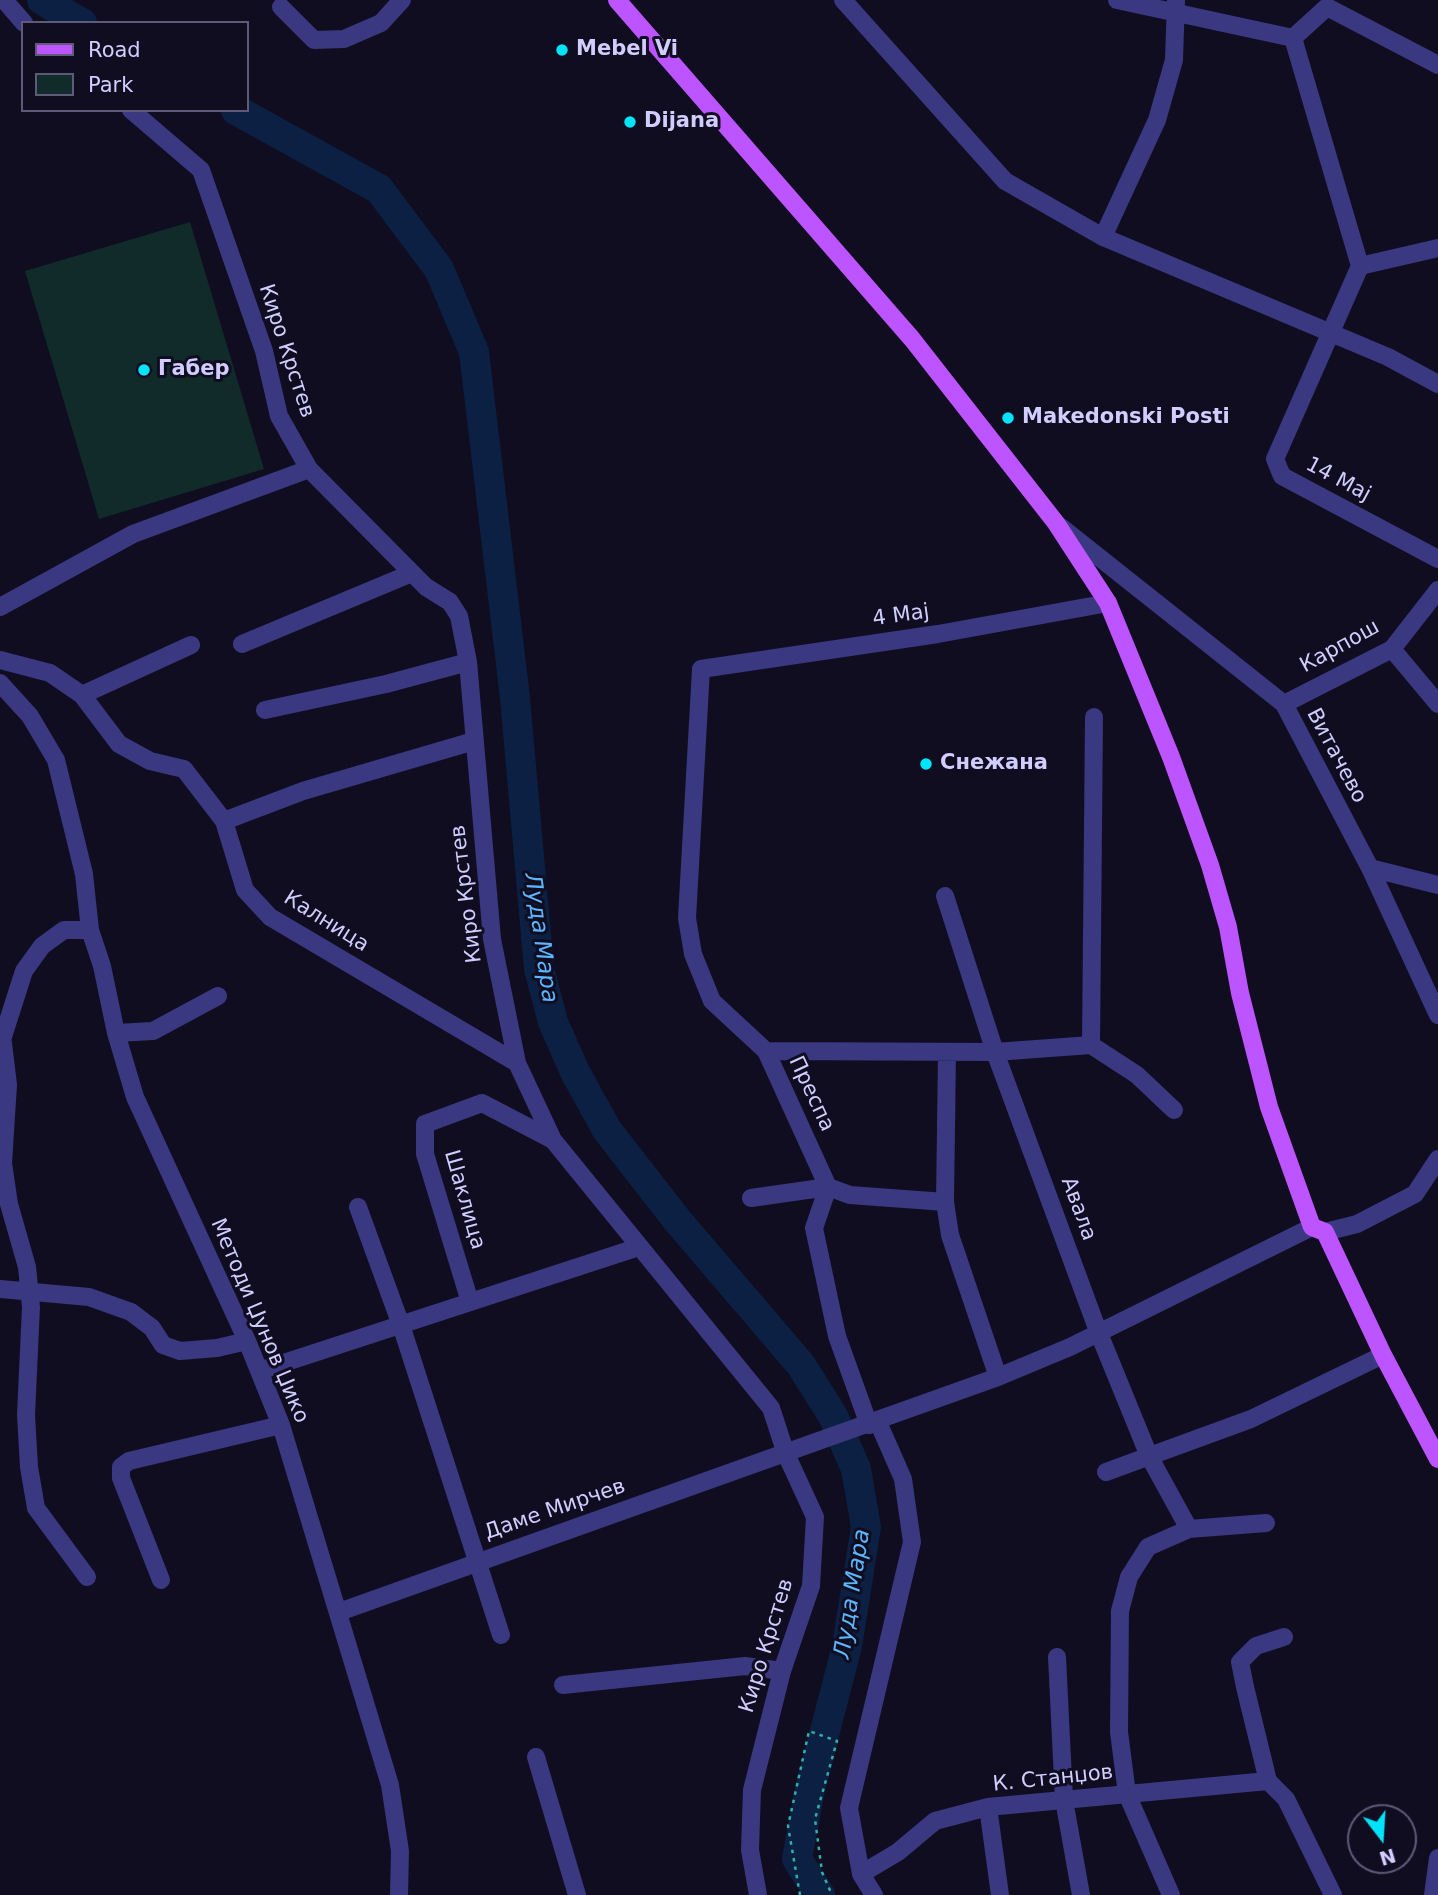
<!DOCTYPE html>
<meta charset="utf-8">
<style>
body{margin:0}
#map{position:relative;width:1438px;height:1895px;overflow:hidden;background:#100d21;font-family:"DejaVu Sans",sans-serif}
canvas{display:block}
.legend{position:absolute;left:21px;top:21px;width:228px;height:91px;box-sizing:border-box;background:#100d21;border:2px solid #5e5a7a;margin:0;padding:9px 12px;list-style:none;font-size:21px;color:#d2cdff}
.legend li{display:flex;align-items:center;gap:14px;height:35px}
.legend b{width:35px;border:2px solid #5e5a7a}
.north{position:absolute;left:1347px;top:1804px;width:70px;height:70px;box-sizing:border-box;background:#100d21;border:2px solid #5e5a7a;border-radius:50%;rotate:163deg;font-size:19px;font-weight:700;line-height:28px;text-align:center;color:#d2cdff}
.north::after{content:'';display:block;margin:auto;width:24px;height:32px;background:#00e3f8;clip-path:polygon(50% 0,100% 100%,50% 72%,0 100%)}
</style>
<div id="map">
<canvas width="1438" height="1895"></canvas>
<ul class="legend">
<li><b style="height:9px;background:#bc54ff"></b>Road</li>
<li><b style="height:19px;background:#102b2a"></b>Park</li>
</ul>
<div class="north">N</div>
</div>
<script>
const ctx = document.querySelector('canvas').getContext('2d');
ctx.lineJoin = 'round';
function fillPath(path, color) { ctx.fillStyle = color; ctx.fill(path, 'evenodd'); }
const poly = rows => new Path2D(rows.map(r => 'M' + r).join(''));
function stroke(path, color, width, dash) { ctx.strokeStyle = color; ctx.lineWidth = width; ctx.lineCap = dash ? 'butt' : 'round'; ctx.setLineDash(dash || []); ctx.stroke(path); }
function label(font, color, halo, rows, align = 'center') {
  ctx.font = font + ' "DejaVu Sans",sans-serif'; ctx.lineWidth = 6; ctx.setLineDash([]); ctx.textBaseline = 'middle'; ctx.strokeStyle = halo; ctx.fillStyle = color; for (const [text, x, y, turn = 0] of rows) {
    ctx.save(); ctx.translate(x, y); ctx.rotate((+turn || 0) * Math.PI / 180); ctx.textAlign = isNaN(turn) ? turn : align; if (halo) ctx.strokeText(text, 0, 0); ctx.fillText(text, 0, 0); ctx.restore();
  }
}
fillPath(poly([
 [190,222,264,469,99,519,25,271]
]), '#102b2a');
stroke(poly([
 [42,0,82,23],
 [236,110,379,189,439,269,474,352,515,698,539,969,553,1022,575,1072,607,1130,677,1220,801,1365,833,1416,856,1469,866,1527,847,1646,810,1789,797,1859,820,1895]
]), '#0b2042', 30);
stroke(poly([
 [800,1895,788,1826,809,1731,837,1741,815,1819,822,1872,832,1895]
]), '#2eb2a8', 2.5, [3.5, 5]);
stroke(poly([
 [4,0,24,23],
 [843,0,1005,181,1103,237,1388,357,1438,384],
 [1117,0,1293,38,1327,7,1438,65],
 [281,7,314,40,344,39,381,23,402,0],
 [1293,38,1360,266],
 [131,110,201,170,264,351,279,416,309,469,426,587,450,602,459,616,468,662,492,939,517,1063,553,1140,771,1408,786,1454,815,1517,811,1586,782,1671,752,1790,750,1850,758,1895],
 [1103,237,1157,120,1174,60,1176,0],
 [1438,248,1360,266,1275,459,1282,476,1438,559],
 [1061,527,1284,704,1370,868,1438,1015],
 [0,607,133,534,309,469],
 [242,644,412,573],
 [1392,649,1438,704],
 [0,660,50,673,82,695,119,744,150,761,184,769,224,821,245,890,270,917,517,1063],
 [0,683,30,716,56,760,84,874,90,930,102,966,116,1033,135,1097,247,1341,281,1425,390,1785,400,1851,399,1895],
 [82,695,191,645],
 [1284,704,1392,649,1438,590],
 [265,710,386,684,468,662],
 [224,821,303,791,474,741],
 [1370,868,1438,885],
 [945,896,995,1052,1098,1331,1149,1456,1189,1529],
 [116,1033,153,1031,218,996],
 [3,1043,8,1085,3,1163,9,1204,27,1267,31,1307,26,1415,29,1467,36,1508,87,1577],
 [1091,1045,1094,717],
 [0,1046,24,971,42,946,64,930,90,930],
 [766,1051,995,1052,1091,1045,1137,1075,1174,1110],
 [947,1053,945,1202,950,1235,998,1377],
 [751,1198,828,1187,850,1195,945,1202],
 [358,1207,401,1325,501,1635],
 [1325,1232,1357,1224,1415,1194,1438,1159],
 [0,1289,89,1297,131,1312,152,1328,163,1345,180,1351,217,1348,247,1341],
 [470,1302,425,1154,425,1124,482,1103,553,1140],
 [259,1371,639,1247],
 [869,1425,837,1336,814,1228,828,1187,766,1051,712,1001,693,954,687,918,701,669,938,634,1108,603],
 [1106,1472,1251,1419,1383,1355],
 [161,1580,121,1478,121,1467,129,1461,281,1425],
 [339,1612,998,1377,1070,1347,1312,1227],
 [1284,1637,1256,1646,1240,1662,1245,1687,1268,1781,1286,1799,1333,1895],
 [1057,1657,1064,1800,1081,1895],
 [563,1685,745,1666,782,1671],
 [536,1757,577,1895],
 [988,1807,1000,1895],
 [861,1874,898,1852,935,1821,988,1807,1268,1781],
 [874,1895,861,1874,849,1808,912,1542,903,1479,878,1422],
 [1171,1895,1127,1794,1119,1732,1120,1611,1129,1577,1148,1547,1189,1529,1266,1523],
 [1433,1895,1438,1858]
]), '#3a3880', 18);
stroke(poly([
 [617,0,912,339,1056,523,1108,603,1171,757,1210,865,1228,927,1240,993,1269,1107,1312,1227,1325,1232,1383,1355,1438,1459]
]), '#bc54ff', 18);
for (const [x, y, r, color] of [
 [562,50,7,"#00e3f8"],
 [630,122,7,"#00e3f8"],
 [144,370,7,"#00e3f8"],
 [1008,418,7,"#00e3f8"],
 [926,764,7,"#00e3f8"]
]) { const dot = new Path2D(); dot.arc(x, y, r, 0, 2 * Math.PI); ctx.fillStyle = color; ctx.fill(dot); stroke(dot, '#100d21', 2.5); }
label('bold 21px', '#d2cdff', '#100d21', [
 ["Mebel Vi",576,50],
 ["Dijana",644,122],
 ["Габер",158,370],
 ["Makedonski Posti",1022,418],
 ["Снежана",940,764]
], 'left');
label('21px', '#d2cdff', '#100d21', [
 ["Киро Крстев",286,351,72],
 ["14 Мај",1338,480,28],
 ["4 Мај",901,616,-8],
 ["Карпош",1340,647,-29],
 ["Витачево",1336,756,62],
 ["Киро Крстев",467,894,-97],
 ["Калница",326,922,32],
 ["Преспа",811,1094,65],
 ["Шаклица",464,1200,74],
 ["Авала",1078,1209,70],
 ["Методи Џунов Џико",259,1321,67],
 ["Даме Мирчев",555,1510,-19],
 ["Киро Крстев",767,1646,-73],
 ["К. Станџов",1053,1779,-6]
]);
label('italic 23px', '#5bb6ff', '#100d21', [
 ["Луда Мара",540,938,82],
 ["Луда Мара",853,1594,-81]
]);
</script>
